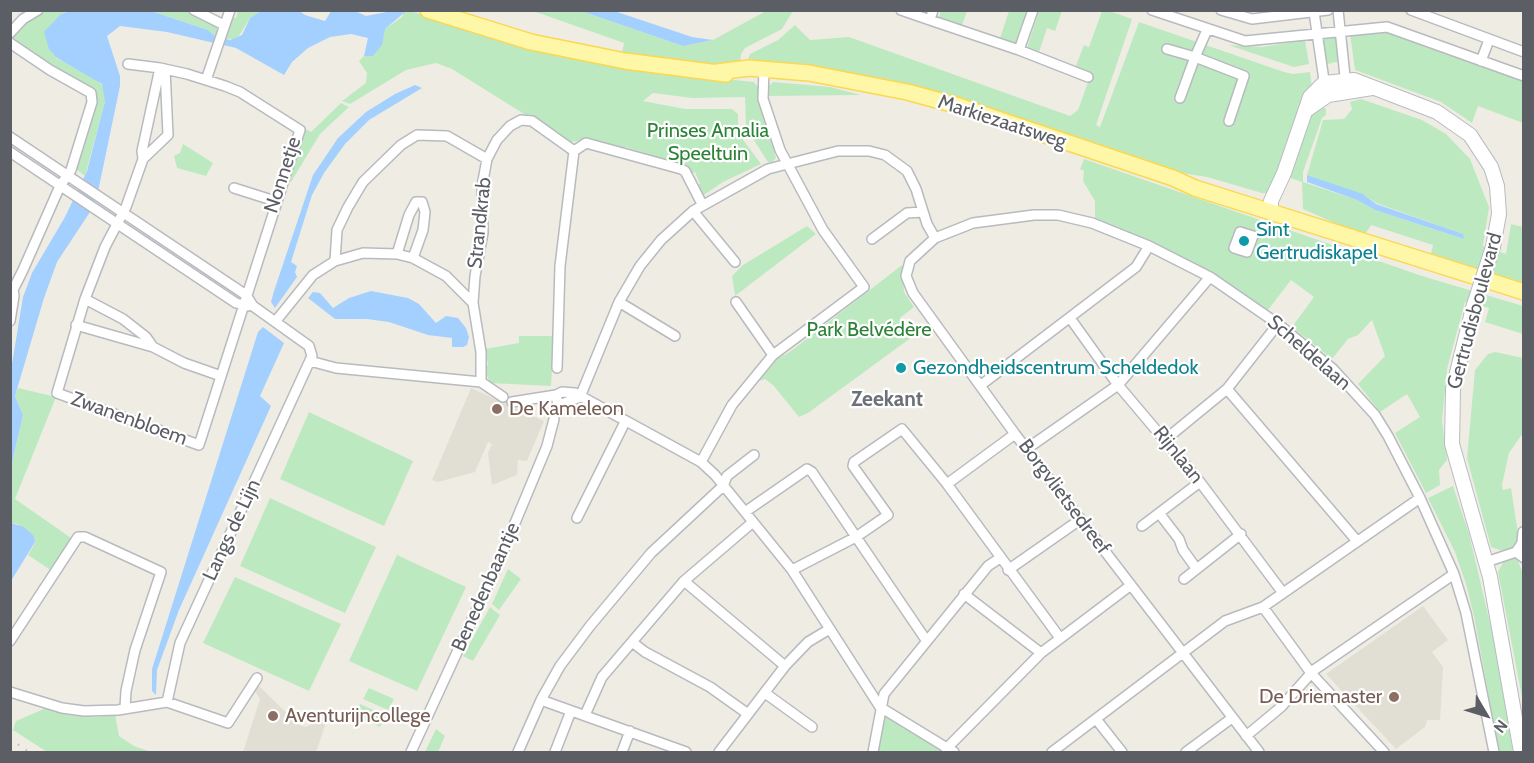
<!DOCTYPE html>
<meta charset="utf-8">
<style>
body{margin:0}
#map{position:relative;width:1534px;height:763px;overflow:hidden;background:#efede3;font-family:Cabin,sans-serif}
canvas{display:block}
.frame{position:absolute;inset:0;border:12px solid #5b5f65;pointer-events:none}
.north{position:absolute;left:1456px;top:685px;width:60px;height:60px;-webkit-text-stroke:4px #fff;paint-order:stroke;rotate:128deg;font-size:16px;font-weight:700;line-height:24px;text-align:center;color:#5b5f65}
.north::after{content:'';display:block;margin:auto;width:21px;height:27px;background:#5b5f65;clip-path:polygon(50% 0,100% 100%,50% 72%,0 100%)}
</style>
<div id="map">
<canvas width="1534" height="763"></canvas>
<div class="frame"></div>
<div class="north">N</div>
</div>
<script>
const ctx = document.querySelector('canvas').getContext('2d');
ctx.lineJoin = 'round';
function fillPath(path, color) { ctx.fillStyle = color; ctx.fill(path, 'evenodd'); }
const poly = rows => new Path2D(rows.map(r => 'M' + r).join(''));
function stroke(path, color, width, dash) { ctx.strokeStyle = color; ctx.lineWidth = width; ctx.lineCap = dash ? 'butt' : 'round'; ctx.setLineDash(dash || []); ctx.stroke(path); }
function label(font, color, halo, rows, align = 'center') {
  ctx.font = font + ' Cabin,sans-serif'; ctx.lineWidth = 4.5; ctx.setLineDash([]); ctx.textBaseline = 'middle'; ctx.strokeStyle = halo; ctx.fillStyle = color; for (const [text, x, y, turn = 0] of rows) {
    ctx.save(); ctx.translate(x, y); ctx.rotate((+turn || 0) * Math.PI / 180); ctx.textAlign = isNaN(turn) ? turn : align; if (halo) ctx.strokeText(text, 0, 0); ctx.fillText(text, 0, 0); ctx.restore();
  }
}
fillPath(poly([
 [471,388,544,421,527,461,518,460,517,475,492,485,488,453,492,444,488,442,475,472,438,482,432,480],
 [1423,606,1448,640,1432,652,1443,667,1440,720,1427,720,1425,727,1396,749,1326,674],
 [259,686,299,725,306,727,312,724,320,711,329,714,316,752,243,752,260,699,255,691]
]), '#e1dfd3');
fillPath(poly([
 [1107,10,1132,19,1096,125,1100,127,1139,22,1284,72,1293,74,1310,72,1312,89,1281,171,1269,193,1262,193,1207,177,1163,170,880,79,822,70,746,66,750,54,778,40,795,25,810,40,849,37,1070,116,1078,110,1091,74,1075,68,1084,45,1089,47,1102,11],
 [46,11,71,11,61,14,56,58,94,78,102,85,105,93,105,101,85,176,76,169,95,99,94,89,54,69,12,37,27,22],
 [151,11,188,11,219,25,215,36,208,30],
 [238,11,261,11,250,18,237,39,223,39,231,17,236,18],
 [400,11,411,11,472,32,591,62,655,72,754,82,758,87,761,108,776,158,771,163,768,162,746,128,745,97,692,98,653,93,643,101,685,109,732,109,738,114,738,133,761,164,723,182,701,197,695,186,700,184,695,172,690,174,685,167,626,147,625,150,580,141,569,142,452,69,436,63,406,70,350,104,342,101,366,83,367,73,359,61,364,56,373,56,385,29,402,17,404,12],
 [533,11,581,11,683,46,713,40,766,11,793,11,782,29,745,48,741,54,740,66,683,62,622,52,624,43],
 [941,11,967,11,961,28,938,20],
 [1009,11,1029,11,1017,48,999,41],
 [1039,11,1062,11,1055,31,1047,28,1038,55,1026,51],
 [1386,31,1523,80,1523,123,1478,106,1472,123,1441,102,1355,70,1350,34],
 [1337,37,1340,61,1323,65,1320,40],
 [1305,40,1309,64,1294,67,1228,45,1262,47],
 [773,82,830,87,861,95,766,96,766,89],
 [1361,99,1422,120,1446,134,1470,159,1489,207,1483,246,1506,254,1511,224,1523,227,1523,286,1430,258,1433,245,1371,225,1364,236,1303,209,1302,182,1288,177,1308,116,1319,104,1326,109,1326,115,1322,118,1303,172,1303,182,1357,200,1375,210,1464,239,1462,234,1376,203,1364,195,1307,175,1323,120,1344,119,1352,109,1350,102],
 [341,103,349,107,320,134,291,182,284,184,301,135,306,129,311,132],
 [183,144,213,163,206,176,177,168,174,156,180,153],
 [1084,159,1422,276,1523,306,1523,334,1485,322,1489,308,1465,302,1447,369,1442,420,1447,460,1439,470,1440,485,1426,493,1395,433,1420,417,1407,394,1380,412,1358,384,1385,356,1372,320,1358,335,1348,339,1332,359,1292,327,1314,297,1291,280,1268,310,1199,267,1095,220,1095,201,1083,181,1084,171,1080,169],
 [807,226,816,234,735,296,732,276,743,265],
 [902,265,904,292,914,307,900,318,912,337,808,413,799,417,773,385,765,379,759,381,780,356,783,357,782,354,785,355,795,348],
 [519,336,554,336,551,386,490,383,485,371,488,364,485,349,519,343],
 [1495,352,1523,358,1523,433,1509,453,1502,485,1503,490,1511,488,1519,540,1515,547,1503,551,1491,547,1467,458,1475,370,1488,354],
 [18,388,56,397,15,499,74,540,52,571,28,555,35,543,34,536,17,524,11,523,11,467,23,415,15,396],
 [309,412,413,461,384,526,280,479],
 [1453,486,1469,534,1494,640,1513,752,1499,752,1474,616,1466,584,1455,552,1428,498],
 [270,498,376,547,345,613,240,566],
 [397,555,466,587,417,691,349,661],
 [1516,556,1524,576,1523,702,1498,572,1505,559],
 [508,569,521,579,499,610,492,604],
 [235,577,341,624,309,691,203,643],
 [490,607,500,615,473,661,463,656],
 [369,688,394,699,388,710,363,699],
 [360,704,385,715,380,727,355,715],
 [46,708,67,715,99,717,115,714,119,736,134,746,151,752,47,752,13,730,16,721],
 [883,716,887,716,943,752,876,752],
 [436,729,445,736,438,752,425,752]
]), '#bde9c0');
fillPath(poly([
 [71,11,151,11,208,30,215,36,230,40,242,35,250,18,261,11,299,11,305,15,325,21,331,11,355,11,366,16,392,11,405,12,385,29,382,45,373,56,364,56,368,38,351,34,330,37,308,48,292,62,284,75,236,48,167,32,120,26,107,36,120,76,120,86,99,187,90,212,57,262,44,298,15,396,23,415,11,467,11,370,23,297,32,273,65,217,87,171,105,101,102,84,57,58,49,49,44,32,61,14],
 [581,11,614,11,692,37,713,40,683,46],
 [415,85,422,88,369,120,345,144,324,173,312,195,291,262,297,266,295,272,297,277,275,308,271,302,274,291,313,175,338,138,366,112,395,94],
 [1307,175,1363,194,1376,204,1463,234,1464,239,1375,210,1357,200,1307,182],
 [371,291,408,298,419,304,436,323,446,316,458,318,466,328,469,337,467,345,463,347,452,347,452,338,428,335,389,322,367,319,335,319,308,298,313,292,320,293,333,308,349,298],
 [263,327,284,343,260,396,271,406,179,610,157,670,156,695,152,691,152,669,258,332],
 [11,523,24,527,34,536,35,542,11,581]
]), '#a3d0ff');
const street = poly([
 [194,10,224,25],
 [901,10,930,20],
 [933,10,930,20,1019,50,1033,10],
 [1152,10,1245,41,1387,27,1524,76],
 [1221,10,1252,19,1328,10],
 [1338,10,1346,86],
 [1411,10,1524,52],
 [1314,12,1325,87],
 [10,33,23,19,38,10],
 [10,43,50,70,91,93,92,102,71,170,60,186,23,270,13,290,10,289],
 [1167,49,1195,57,1207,30],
 [1019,50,1088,77],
 [1481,61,1489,40],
 [128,64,160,68,187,74,225,86,240,92,300,130,199,445,57,393,85,299,105,247,126,207,143,159,142,151,160,68],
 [206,80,230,10],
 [1180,98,1195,57,1244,76,1229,121],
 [10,137,246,295,253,306,309,346,312,356,180,643,167,702,118,710,84,711,62,708,10,692],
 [574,151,586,143,681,169,685,171,702,204],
 [10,152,236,303,248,306],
 [143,159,168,135,165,69],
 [234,188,275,201],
 [693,211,735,262],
 [1240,232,1253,236,1247,252,1234,248,1240,232],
 [872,239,907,213,923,212],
 [397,254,409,215,416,202,422,202,425,212,423,230,413,258],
 [335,261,337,230,348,207,363,182,401,145,417,135,447,136,487,159],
 [85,299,123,319,146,337,153,347],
 [619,302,675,336],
 [736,302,773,355],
 [1070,318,1118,385,1200,482,1283,593],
 [10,321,14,296,13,290],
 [275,322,313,275,335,261,363,253,397,254,413,258,446,276,473,303],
 [76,325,153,347,184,363,221,376],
 [310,361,336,368,481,382,503,397],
 [557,368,560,266,574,151],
 [481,382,481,352,473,303,475,276,483,233,482,186,487,159,497,140,510,126,521,120,532,121,574,151],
 [981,385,1136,267,1149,246],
 [1227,389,1357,541],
 [580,397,562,404,557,401,556,395,562,392,575,393,701,462,715,475,792,570,880,707,947,748,946,752],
 [580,397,619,302,640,266,661,240,693,211,768,169,838,151,869,151,885,155,907,171,916,189,927,224,935,238],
 [512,402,556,395],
 [1166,439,1227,389,1278,324],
 [1028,448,1118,385,1210,277],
 [701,462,732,405,773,355,864,287,823,230,780,150,763,99,764,69],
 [947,484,1015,434],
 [723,486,727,476,754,455],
 [745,512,807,469,812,472,926,640],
 [1159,513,1179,539,1183,550,1196,568],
 [577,518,625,422],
 [1142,526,1200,482],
 [1516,552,1522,543,1523,532],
 [1486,562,1516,552,1524,558],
 [792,570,856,537,888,515,853,466,854,462,902,429,947,484,1060,638],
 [1008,570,1081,519],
 [1184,579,1241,534],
 [684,581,785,666],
 [964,594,1041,653],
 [1263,607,1311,673,1384,752],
 [10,641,78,537,85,537,161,572,135,650,126,691,125,708],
 [632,642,645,652,710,687,748,714],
 [765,693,812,727],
 [541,700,686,752],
 [167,702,228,723,257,678],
 [585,715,602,677,684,581,753,522],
 [1096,719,1122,752],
 [1246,736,1281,707,1314,670,1454,574],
 [411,752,500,559,547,446,554,419],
 [518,752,541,700,560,666,590,626,651,553,723,486],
 [555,752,571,711],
 [622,752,630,731],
 [719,752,785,666,808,642,828,630],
 [873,752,884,694,988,566,1000,558],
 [954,752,947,748,1041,653,1131,585],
 [1052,752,1225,621,1263,607,1420,498],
 [1186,752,1232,718],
 [1259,752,1015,434,913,293,906,276,910,261,935,238,973,223,1034,215,1058,215,1092,223,1149,246,1210,277,1278,324,1333,369,1375,415,1388,436,1420,498,1454,574,1466,613,1494,752]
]);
const secondary = poly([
 [1305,111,1328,95,1372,88],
 [1271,211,1271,201,1284,173,1310,97,1324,83,1354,80,1437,112,1470,135,1491,167,1497,186,1499,214,1493,247],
 [1473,308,1453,389,1452,444,1490,577,1521,752]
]);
const primary = poly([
 [428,10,531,42,625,61,726,74],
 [717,72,749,68,809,73,907,92,959,106,1173,178,1195,188,1524,292]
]);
stroke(street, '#b8bac0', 12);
stroke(secondary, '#b8bcc2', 16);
stroke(primary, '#fcd74f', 18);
stroke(street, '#fff', 9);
stroke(secondary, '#fff', 14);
stroke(primary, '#fff7a8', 15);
stroke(poly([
 [10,739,29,752]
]), '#b6b7b8', 2, [1.5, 8]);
const secondaryBridge = poly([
 [1473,308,1493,247]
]);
stroke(secondaryBridge, '#b8bcc2', 16, []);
stroke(secondaryBridge, '#fff', 14);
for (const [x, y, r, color] of [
 [1244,241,6,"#0f9aa8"],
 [901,368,6,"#0f9aa8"],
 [497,409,6,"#8d6e63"],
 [1394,697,6,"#8d6e63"],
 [273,716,6,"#8d6e63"]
]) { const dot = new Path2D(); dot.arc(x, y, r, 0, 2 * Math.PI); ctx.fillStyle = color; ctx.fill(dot); stroke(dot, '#fff', 2); }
label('20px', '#5b5f65', '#fff', [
 ["Markiezaatsweg",1002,122,18],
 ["Nonnetje",283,175,-72],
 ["Strandkrab",480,223,-84],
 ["Gertrudisboulevard",1475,311,-75],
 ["Scheldelaan",1309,353,41],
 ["Zwanenbloem",129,419,20],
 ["Rijnlaan",1178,455,51],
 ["Borgvlietsedreef",1064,497,53],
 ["Langs de Lijn",232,530,-65],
 ["Benedenbaantje",486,587,-66]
]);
label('20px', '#2d8237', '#fff', [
 ["Prinses Amalia",708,131],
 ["Speeltuin",708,154],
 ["Park Belvédère",869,330]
]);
label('20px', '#0d838f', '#fff', [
 ["Sint",1256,230],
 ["Gertrudiskapel",1256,253],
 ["Gezondheidscentrum Scheldedok",913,368]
], 'left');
label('20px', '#785e54', '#fff', [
 ["De Kameleon",509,409],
 ["De Driemaster",1382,697,"right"],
 ["Aventurijncollege",285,716]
], 'left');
label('bold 21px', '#6c7077', '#fff', [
 ["Zeekant",887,400]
]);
</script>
